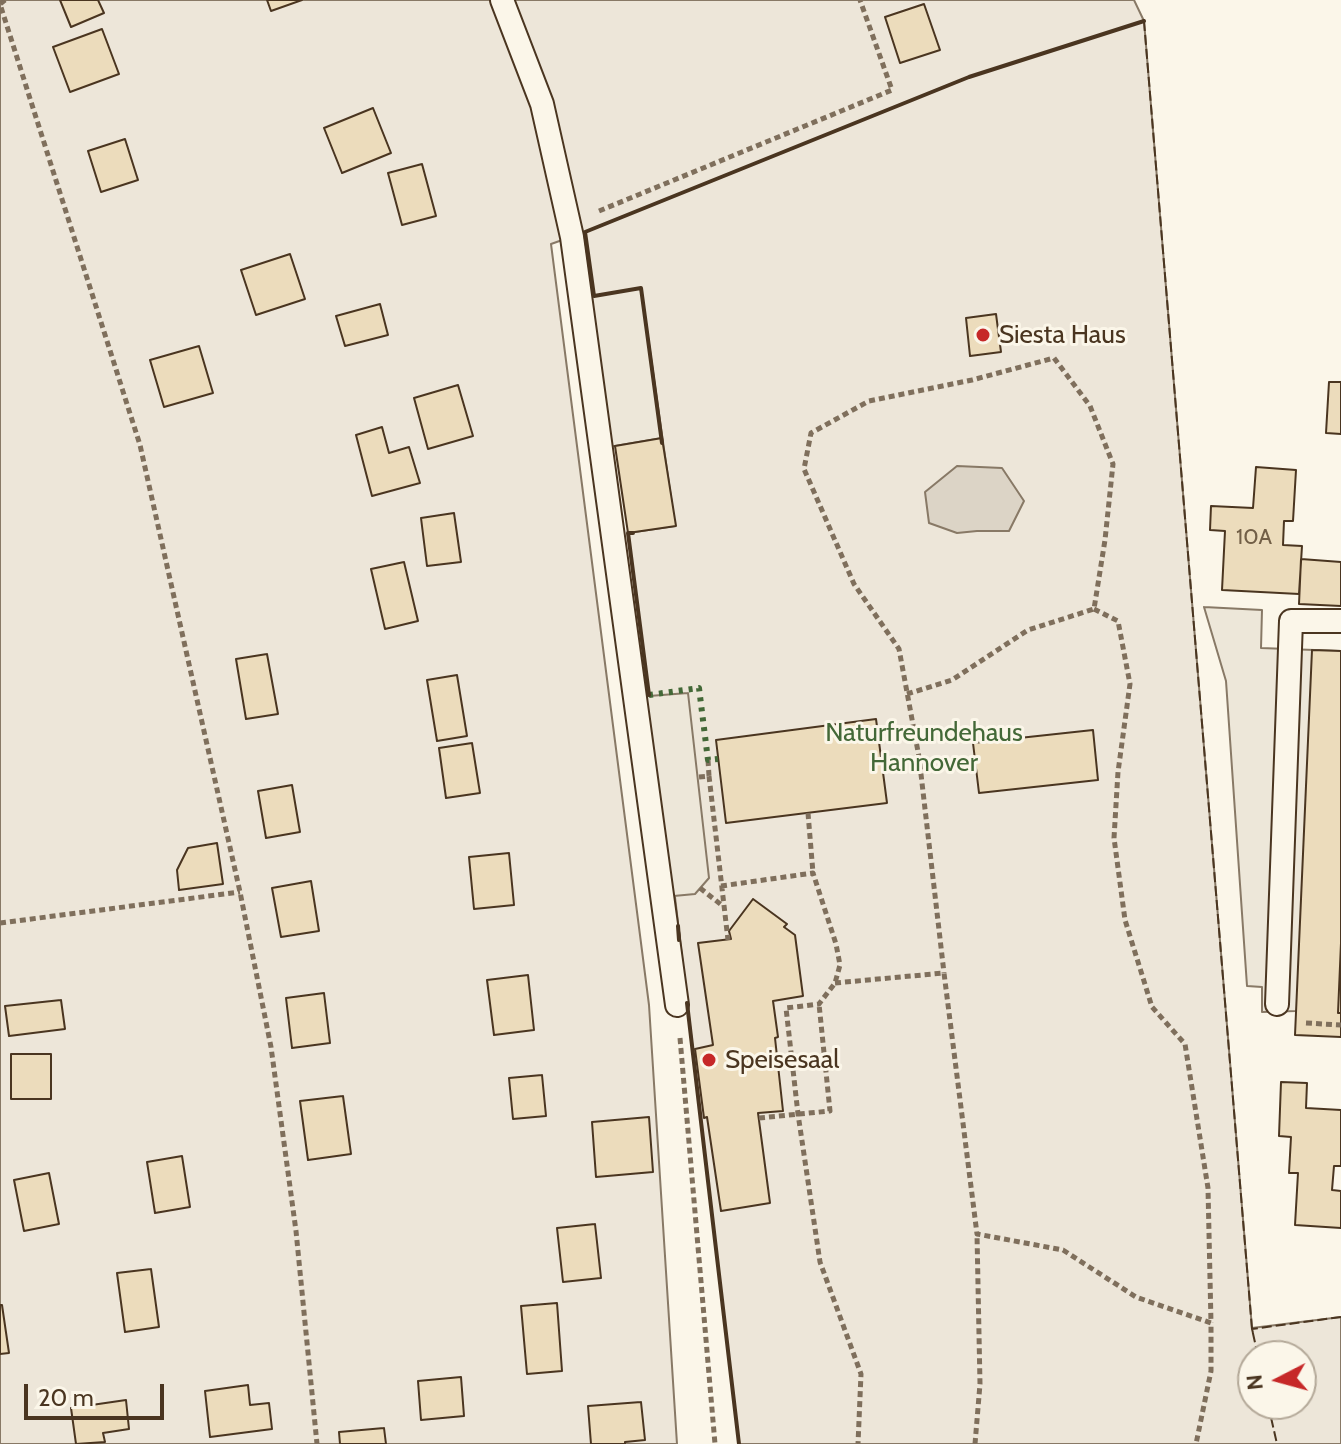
<!DOCTYPE html>
<style>
body{margin:0}
#map{position:relative;width:1341px;height:1444px;overflow:hidden;background:#fbf6e9;font-family:Cabin,sans-serif}
canvas{display:block}
.north{position:absolute;left:1237px;top:1340px;width:80px;height:80px;box-sizing:border-box;background:#fbf6e9;border:2px solid #b4a999;border-radius:50%;rotate:264deg;font-size:22px;font-weight:700;line-height:32px;text-align:center;color:#4a3520}
.north::after{content:'';display:block;margin:auto;width:28px;height:36px;background:#c62828;clip-path:polygon(50% 0,100% 100%,50% 72%,0 100%)}
.scale{position:absolute;left:24px;top:1384px;width:140px;height:36px;box-sizing:border-box;border:4px solid #4a3520;border-top:0;padding-left:10px;font-size:24px;line-height:28px;white-space:nowrap;color:#4a3520;-webkit-text-stroke:6px #fbf6e9;paint-order:stroke}
</style>
<div id="map">
<canvas width="1341" height="1444"></canvas>
<div class="north">N</div>
<div class="scale">20 m</div>
</div>
<script>
const ctx = document.querySelector('canvas').getContext('2d');
ctx.lineJoin = 'round';
function fillPath(path, color) { ctx.fillStyle = color; ctx.fill(path, 'evenodd'); }
const poly = rows => new Path2D(rows.map(r => 'M' + r).join(''));
function stroke(path, color, width, dash) { ctx.strokeStyle = color; ctx.lineWidth = width; ctx.lineCap = dash ? 'butt' : 'round'; ctx.setLineDash(dash || []); ctx.stroke(path); }
function label(font, color, halo, rows, align = 'center') {
  ctx.font = font + ' Cabin,sans-serif'; ctx.lineWidth = 6; ctx.setLineDash([]); ctx.textBaseline = 'middle'; ctx.strokeStyle = halo; ctx.fillStyle = color; for (const [text, x, y, turn = 0] of rows) {
    ctx.save(); ctx.translate(x, y); ctx.rotate((+turn || 0) * Math.PI / 180); ctx.textAlign = isNaN(turn) ? turn : align; if (halo) ctx.strokeText(text, 0, 0); ctx.fillText(text, 0, 0); ctx.restore();
  }
}
const green = poly([
 [0,0,1134,0,1144,21,1252,1328,1341,1317,1341,1444,739,1444,675,897,663,897,649,695,628,533,675,526,641,288,594,296,585,232,551,244,649,1005,677,1444,0,1444,0,0],
 [1253,1356,1301,1356,1301,1404,1253,1404,1253,1356]
]);
fillPath(green, '#ede6d9');
stroke(green, '#887966', 2);
const parking = poly([
 [641,288,662,438,615,446,602,446,582,298,641,288],
 [1204,607,1262,610,1261,648,1341,651,1341,943,1296,1011,1262,1012,1262,987,1247,986,1226,681,1204,607],
 [688,693,709,878,695,894,663,897,636,697,688,693]
]);
fillPath(parking, '#ede7d9');
stroke(parking, '#887966', 2);
const water = poly([
 [957,466,1002,468,1024,501,1009,531,977,531,957,533,929,523,925,492,957,466]
]);
fillPath(water, '#dcd4c6');
stroke(water, '#887966', 2);
const building = poly([
 [60,0,98,0,104,13,71,27,60,0],
 [267,0,302,0,271,11,267,0],
 [924,4,940,50,900,63,885,17,924,4],
 [102,29,119,74,70,92,53,47,102,29],
 [373,108,391,153,342,173,324,128,373,108],
 [125,139,138,180,101,192,88,151,125,139],
 [422,164,436,216,402,225,388,173,422,164],
 [290,254,305,299,256,315,241,270,290,254],
 [380,304,388,335,345,346,336,316,380,304],
 [996,314,1001,352,970,356,966,318,996,314],
 [199,346,213,393,164,407,150,360,199,346],
 [1329,382,1341,382,1341,434,1326,433,1329,382],
 [458,385,473,436,428,449,414,398,458,385],
 [382,427,389,453,409,447,420,483,372,496,356,435,382,427],
 [662,438,676,526,628,533,615,446,662,438],
 [1256,467,1296,470,1293,521,1284,521,1283,545,1302,546,1299,594,1222,590,1225,531,1210,530,1211,506,1253,508,1256,467],
 [454,513,461,562,427,566,421,518,454,513],
 [1301,559,1341,562,1341,606,1299,604,1301,559],
 [404,562,418,621,385,629,371,569,404,562],
 [1312,650,1341,651,1341,943,1338,1013,1341,1013,1341,1037,1295,1035,1312,650],
 [267,654,278,714,246,719,236,659,267,654],
 [457,675,467,736,437,741,427,680,457,675],
 [876,719,887,803,726,823,716,740,876,719],
 [1093,730,1098,780,979,793,973,743,1093,730],
 [472,743,480,793,446,798,439,748,472,743],
 [292,785,300,832,266,838,258,791,292,785],
 [217,843,223,884,179,890,177,870,188,848,217,843],
 [509,853,514,905,474,909,469,857,509,853],
 [311,881,319,931,281,937,272,888,311,881],
 [753,899,787,924,784,927,795,935,803,996,773,1001,778,1037,775,1038,783,1111,758,1113,770,1203,721,1211,707,1117,704,1118,695,1049,713,1045,698,943,731,939,729,931,753,899],
 [1341,943,1341,1013,1338,1013,1341,943],
 [528,975,534,1030,494,1035,487,980,528,975],
 [324,993,330,1043,292,1048,286,998,324,993],
 [61,1000,65,1029,9,1036,5,1006,61,1000],
 [11,1054,51,1054,51,1099,11,1099,11,1054],
 [542,1075,546,1116,513,1119,509,1078,542,1075],
 [1281,1082,1307,1083,1306,1108,1341,1110,1341,1166,1334,1166,1332,1190,1341,1191,1341,1228,1295,1225,1298,1173,1289,1173,1291,1137,1279,1136,1281,1082],
 [343,1096,351,1154,308,1160,300,1101,343,1096],
 [649,1117,653,1172,596,1177,592,1122,649,1117],
 [182,1156,190,1207,155,1213,147,1162,182,1156],
 [49,1173,59,1224,24,1231,14,1180,49,1173],
 [595,1224,601,1278,563,1282,557,1228,595,1224],
 [151,1269,159,1327,125,1332,117,1273,151,1269],
 [557,1303,562,1371,527,1374,521,1306,557,1303],
 [0,1305,2,1305,9,1353,0,1354,0,1305],
 [461,1377,464,1416,421,1420,418,1381,461,1377],
 [248,1385,250,1405,269,1403,272,1429,210,1437,205,1391,248,1385],
 [126,1400,129,1429,103,1433,105,1442,76,1444,71,1408,126,1400],
 [641,1402,645,1440,625,1442,625,1444,591,1444,588,1406,641,1402],
 [384,1428,386,1444,340,1444,339,1432,384,1428]
]);
fillPath(building, '#ecdcbc');
stroke(building, '#4a3520', 2);
const lane = poly([
 [502,0,542,104,572,237,677,1005],
 [1277,1004,1291,621,1341,621]
]);
stroke(lane, '#4a3520', 26);
stroke(poly([
 [5,0,0,4,140,445,240,892,271,1047,296,1231,317,1444],
 [599,211,892,90,860,0],
 [1094,609,1118,621,1130,684,1118,772,1114,838,1125,920,1152,1007,1185,1044,1208,1188,1211,1323],
 [907,694,952,680,1028,630,1094,609,1105,540,1113,464,1090,406,1054,358,972,380,869,401,811,433,804,469,854,584,899,649,919,757,944,973],
 [708,760,709,776],
 [699,777,709,776,728,940],
 [808,813,813,873],
 [721,886,813,873,836,944,840,965,835,983,819,1004,786,1008,798,1114,820,1262,861,1374,858,1444],
 [700,888,724,907],
 [0,923,240,892],
 [835,983,944,973,977,1234,1063,1250,1136,1297,1211,1323,1211,1371,1196,1444],
 [1306,1023,1341,1025],
 [680,1038,715,1444],
 [759,1118,830,1111,819,1004],
 [975,1444,980,1384,977,1234]
]), '#7f6f5c', 5, [6, 4]);
stroke(lane, '#fbf6e9', 22);
stroke(poly([
 [649,695,699,688,708,760,718,759]
]), '#436837', 6, [4, 6]);
stroke(poly([
 [1144,21,1252,1329,1258,1356],
 [1253,1333,1252,1329,1341,1317],
 [1268,1404,1277,1444]
]), '#4a3520', 2, [10, 4]);
stroke(poly([
 [662,443,641,288,594,296,585,232,969,77,1144,21],
 [633,533,628,533,649,695],
 [678,926,679,940],
 [687,1003,739,1444]
]), '#4a3520', 4);
for (const [x, y, r, color] of [
 [983,335,8,"#c62828"],
 [709,1060,8,"#c62828"]
]) { const dot = new Path2D(); dot.arc(x, y, r, 0, 2 * Math.PI); ctx.fillStyle = color; ctx.fill(dot); stroke(dot, '#fbf6e9', 3); }
label('22px', '#725f47', null, [
 ["10A",1254,538]
]);
label('26px', '#4a3520', '#fbf6e9', [
 ["Siesta Haus",999,335],
 ["Speisesaal",725,1060]
], 'left');
label('26px', '#436837', '#fbf6e9', [
 ["Naturfreundehaus",924,733],
 ["Hannover",924,763]
]);
</script>
